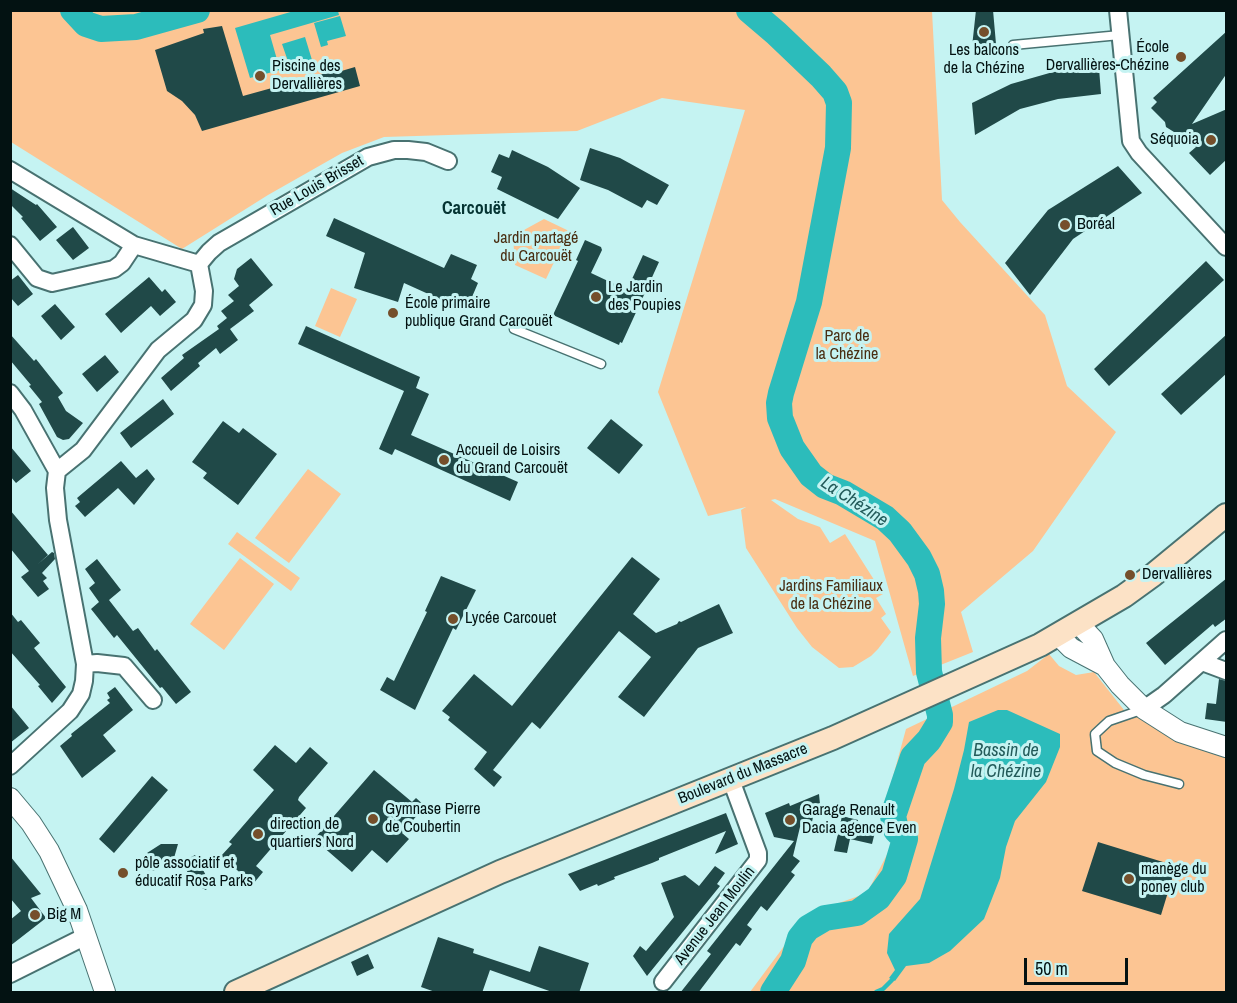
<!DOCTYPE html>
<meta charset="utf-8">
<style>
body{margin:0}
#map{position:relative;width:1237px;height:1003px;overflow:hidden;background:#c5f3f2;font-family:"Archivo Narrow",sans-serif}
canvas{display:block}
.frame{position:absolute;inset:0;border:12px solid #031212;pointer-events:none}
.scale{position:absolute;left:1024px;top:958px;width:104px;height:27px;box-sizing:border-box;border:3px solid #031212;border-top:0;padding-left:8px;font-size:18px;line-height:21px;white-space:nowrap;color:#031212;-webkit-text-stroke:4px #c5f3f2;paint-order:stroke}
</style>
<div id="map">
<canvas width="1237" height="1003"></canvas>
<div class="frame"></div>
<div class="scale">50 m</div>
</div>
<script>
const ctx = document.querySelector('canvas').getContext('2d');
ctx.lineJoin = 'round';
function fillPath(path, color) { ctx.fillStyle = color; ctx.fill(path, 'evenodd'); }
const poly = rows => new Path2D(rows.map(r => 'M' + r).join(''));
function stroke(path, color, width, dash) { ctx.strokeStyle = color; ctx.lineWidth = width; ctx.lineCap = dash ? 'butt' : 'round'; ctx.setLineDash(dash || []); ctx.stroke(path); }
function label(font, color, halo, rows, align = 'center') {
  ctx.font = font + ' "Archivo Narrow",sans-serif'; ctx.lineWidth = 6; ctx.setLineDash([]); ctx.textBaseline = 'middle'; ctx.strokeStyle = halo; ctx.fillStyle = color; for (const [text, x, y, turn = 0] of rows) {
    ctx.save(); ctx.translate(x, y); ctx.rotate((+turn || 0) * Math.PI / 180); ctx.textAlign = isNaN(turn) ? turn : align; if (halo) ctx.strokeText(text, 0, 0); ctx.fillText(text, 0, 0); ctx.restore();
  }
}
fillPath(poly([
 [10,11,932,11,942,200,960,222,1045,315,1067,386,1116,432,1033,551,961,612,973,652,913,676,875,541,775,499,771,500,798,519,820,527,830,543,845,534,883,594,876,598,886,614,881,618,891,632,878,649,871,656,853,667,839,668,812,647,797,628,746,548,741,510,746,507,708,516,658,392,745,110,662,98,577,131,384,137,342,153,268,195,182,249,11,142],
 [544,219,569,231,546,279,515,265,513,236],
 [331,288,357,299,340,337,315,326],
 [308,469,341,494,289,563,255,538],
 [237,532,300,578,291,591,228,544],
 [240,558,274,584,224,650,190,624],
 [1049,654,1059,666,1076,675,1094,672,1124,710,1196,746,1226,754,1226,992,750,992,808,914,867,893,892,845,883,813,906,729,1027,671]
]), '#fcc593');
fillPath(poly([
 [294,11,338,11,339,15,270,35,280,70,250,78,235,28],
 [340,16,346,36,327,41,328,45,321,47,314,23],
 [305,37,312,60,290,67,282,44],
 [998,710,1007,710,1060,734,1060,747,1046,782,1015,821,1006,847,1000,878,984,919,950,951,929,963,906,966,895,981,889,978,895,970,887,953,889,934,920,899,954,789,964,750,969,722]
]), '#2cbcbb');
stroke(poly([
 [876,992,883,989,892,980]
]), '#2cbcbb', 4.5);
stroke(poly([
 [73,10,86,24,101,29,136,27,197,10],
 [749,10,776,33,821,76,835,92,839,103,838,148,809,302,781,393,779,403,780,418,792,448,811,475,825,486,843,493,885,518,900,532,919,558,927,574,931,591,932,604,928,638,929,672,940,715,940,722,929,740,913,757,893,816,896,830,905,839,894,876,878,898,857,913,825,918,808,928,800,938,793,961,773,992]
]), '#2cbcbb', 26);
fillPath(poly([
 [976,10,993,10,996,44,972,47],
 [222,26,243,96,337,70,338,72,355,67,360,86,202,131,195,115,182,101,167,91,155,50,204,33,203,29],
 [1227,31,1227,73,1192,124,1227,109,1227,159,1210,175,1189,153,1196,147,1181,140,1179,144,1176,136,1172,133,1174,132,1166,127,1165,122,1151,108,1157,102,1153,98],
 [1099,68,1101,94,1058,99,1020,109,975,135,972,103,1011,84,1053,72],
 [590,148,620,158,669,185,657,205,647,200,642,208,608,190,580,180],
 [512,150,548,167,580,188,558,219,497,189,502,177,491,172,499,154,509,158],
 [1118,166,1142,193,1073,239,1030,295,1005,263,1048,210],
 [10,188,36,205,37,204,57,227,40,241,21,218,23,217,10,204],
 [334,218,444,268,451,254,477,265,471,279,478,283,466,311,404,283,398,302,354,288,365,253,326,236],
 [73,227,89,248,73,260,56,240],
 [585,240,601,247,602,250,591,273,627,290,643,255,659,262,622,343,620,342,619,345,553,315,578,261,576,260],
 [251,258,273,285,249,305,254,311,230,329,238,340,220,354,216,348,198,363,200,366,171,391,161,378,184,358,182,355,219,329,217,326,227,318,221,311,234,301,228,295,239,286,234,279,237,269],
 [1206,261,1224,280,1109,386,1094,369],
 [18,275,33,294,18,306,10,297,10,281],
 [149,277,162,292,165,289,176,302,160,316,151,306,121,333,105,314],
 [55,304,75,327,61,340,41,316],
 [306,326,420,377,416,388,429,394,411,435,518,482,510,501,395,449,392,455,379,449,404,391,298,344],
 [10,334,34,361,36,359,63,393,58,397,66,411,83,423,69,439,63,440,57,437,39,404,42,402,29,386,31,385,10,360],
 [1227,334,1227,373,1181,415,1161,394],
 [105,355,119,372,97,392,82,374],
 [163,399,174,414,131,448,120,433],
 [611,419,643,445,619,474,587,448],
 [223,421,239,433,243,428,277,454,238,505,203,478,207,473,192,462],
 [10,446,31,471,16,483,10,476],
 [121,461,136,478,147,469,155,479,134,505,118,488,85,517,75,506,80,502,77,498],
 [10,510,48,555,38,564,52,552,54,553,55,559,42,573,47,578,43,581,49,589,38,597,21,577,29,571,10,548],
 [632,557,660,579,633,614,656,633,677,624,679,621,681,622,719,604,733,633,698,648,644,717,618,697,651,657,619,631,540,729,532,722,493,770,502,777,494,787,474,769,487,752,448,720,450,717,442,711,474,674,512,706],
 [97,559,121,590,109,600,133,631,138,628,155,651,157,649,191,692,176,704,162,687,160,688,117,635,114,638,91,609,99,602,89,588,95,583,85,569],
 [441,576,476,590,456,630,453,628,415,710,380,690,387,677,394,681,427,612,425,611],
 [1227,578,1227,618,1215,627,1213,624,1165,665,1146,643],
 [10,612,18,622,21,620,40,643,34,648,66,687,52,703,38,686,40,685,10,651],
 [1219,679,1227,681,1227,722,1205,719,1207,703,1216,704],
 [115,687,133,710,103,735,116,751,82,778,60,746,72,736,71,734,110,703,107,700,110,698,107,693],
 [10,705,29,728,10,743],
 [275,745,296,763,310,747,328,763,299,797,298,800,306,808,256,866,263,872,253,884,221,856,232,844,229,842,274,790,253,770],
 [374,770,412,802,416,798,425,806,402,833,409,839,387,863,372,850,352,872,314,839],
 [152,776,168,790,114,853,99,839],
 [819,794,821,814,813,817,812,822,800,827,793,856,800,861,791,872,795,875,767,911,761,906,747,925,752,929,740,946,736,943,698,993,680,993,711,954,707,951,794,841,774,837,765,813,789,803,790,806],
 [726,813,738,844,715,854,726,831,659,858,659,860,652,863,614,877,615,879,598,886,597,884,580,891,568,874],
 [842,816,858,820,857,824,876,828,872,844,850,839,847,853,834,851],
 [1098,842,1176,866,1161,915,1082,891],
 [161,844,178,844,174,858,165,858,159,862,154,871,140,869,147,853],
 [195,855,210,883,206,890,194,884,182,862],
 [10,856,41,894,31,898,46,918,10,946,10,920,21,911,10,898],
 [715,866,725,873,717,884,720,886,647,976,633,956,640,946,646,951,674,917,661,883,685,875,699,886],
 [438,937,474,949,473,953,530,972,539,946,589,963,579,993,555,993,490,970,482,993,438,993,421,987],
 [368,954,374,968,357,976,351,962]
]), '#204948');
const service = poly([
 [1013,45,1120,35],
 [514,329,601,364],
 [1144,709,1109,721,1095,734,1097,751,1115,763,1144,775,1179,784]
]);
const minor = poly([
 [1118,10,1131,141,1139,153,1226,247],
 [10,170,134,245,199,264,204,291,203,305,194,320,158,350,83,450,57,471,55,488,58,520,85,664,84,681,81,694,70,711,10,766],
 [10,245,37,278,52,283,114,269,122,263,134,245],
 [199,264,209,252,219,243,368,157,394,150,408,150,426,152,448,161],
 [10,393,23,410,57,471],
 [1202,662,1226,671],
 [85,664,97,663,124,666,153,700],
 [1144,709,1164,695,1226,640],
 [10,974,86,936],
 [663,982,758,860,758,853,731,780]
]);
const tertiary = poly([
 [1078,623,1093,639,1105,666,1120,685,1144,709,1180,732,1226,747],
 [1058,635,1071,648,1105,666],
 [10,798,31,823,49,851,77,910,105,992]
]);
const secondary = poly([
 [236,992,500,872,833,738,1040,645,1124,596,1153,575,1226,515]
]);
stroke(service, '#487271', 11);
stroke(minor, '#487271', 20);
stroke(tertiary, '#487271', 22);
stroke(secondary, '#487271', 26);
stroke(service, '#fff', 8);
stroke(minor, '#fff', 16);
stroke(tertiary, '#fff', 20);
stroke(secondary, '#fce2c6', 22);
for (const [x, y, r, color] of [
 [984,32,6,"#754f2b"],
 [1181,57,6,"#754f2b"],
 [260,76,6,"#754f2b"],
 [1211,140,6,"#754f2b"],
 [1065,225,6,"#754f2b"],
 [596,297,6,"#754f2b"],
 [393,313,6,"#754f2b"],
 [444,460,6,"#754f2b"],
 [1130,575,6,"#754f2b"],
 [453,619,6,"#754f2b"],
 [373,819,6,"#754f2b"],
 [790,820,6,"#754f2b"],
 [258,834,6,"#754f2b"],
 [123,873,6,"#754f2b"],
 [1129,879,6,"#754f2b"],
 [35,915,6,"#754f2b"]
]) { const dot = new Path2D(); dot.arc(x, y, r, 0, 2 * Math.PI); ctx.fillStyle = color; ctx.fill(dot); stroke(dot, '#c5f3f2', 2); }
label('16px', '#031212', '#c5f3f2', [
 ["École",1169,48,"right"],
 ["Dervallières-Chézine",1169,66,"right"],
 ["Les balcons",984,51,"center"],
 ["de la Chézine",984,69,"center"],
 ["Piscine des",272,67],
 ["Dervallières",272,85],
 ["Séquoia",1199,140,"right"],
 ["Boréal",1077,225],
 ["Le Jardin",608,288],
 ["des Poupies",608,306],
 ["École primaire",405,304],
 ["publique Grand Carcouët",405,322],
 ["Accueil de Loisirs",456,451],
 ["du Grand Carcouët",456,469],
 ["Dervallières",1142,575],
 ["Lycée Carcouet",465,619],
 ["Gymnase Pierre",385,810],
 ["de Coubertin",385,828],
 ["Garage Renault",802,811],
 ["Dacia agence Even",802,829],
 ["direction de",270,825],
 ["quartiers Nord",270,843],
 ["pôle associatif et",135,864],
 ["éducatif Rosa Parks",135,882],
 ["manège du",1141,870],
 ["poney club",1141,888],
 ["Big M",47,915]
], 'left');
label('16px', '#031212', '#c5f3f2', [
 ["Rue Louis Brisset",317,186,-30],
 ["Boulevard du Massacre",743,774,-22],
 ["Avenue Jean Moulin",715,916,-52]
]);
label('16px', '#492d11', '#c5f3f2', [
 ["Jardin partagé",536,239],
 ["du Carcouët",536,257],
 ["Parc de",847,337],
 ["la Chézine",847,355],
 ["Jardins Familiaux",831,587],
 ["de la Chézine",831,605]
]);
label('bold 18px', '#043332', '#c5f3f2', [
 ["Carcouët",474,209]
]);
label('italic 18px', '#235b5a', '#c5f3f2', [
 ["La Chézine",854,502,33],
 ["Bassin de",1006,751],
 ["la Chézine",1006,772]
]);
</script>
